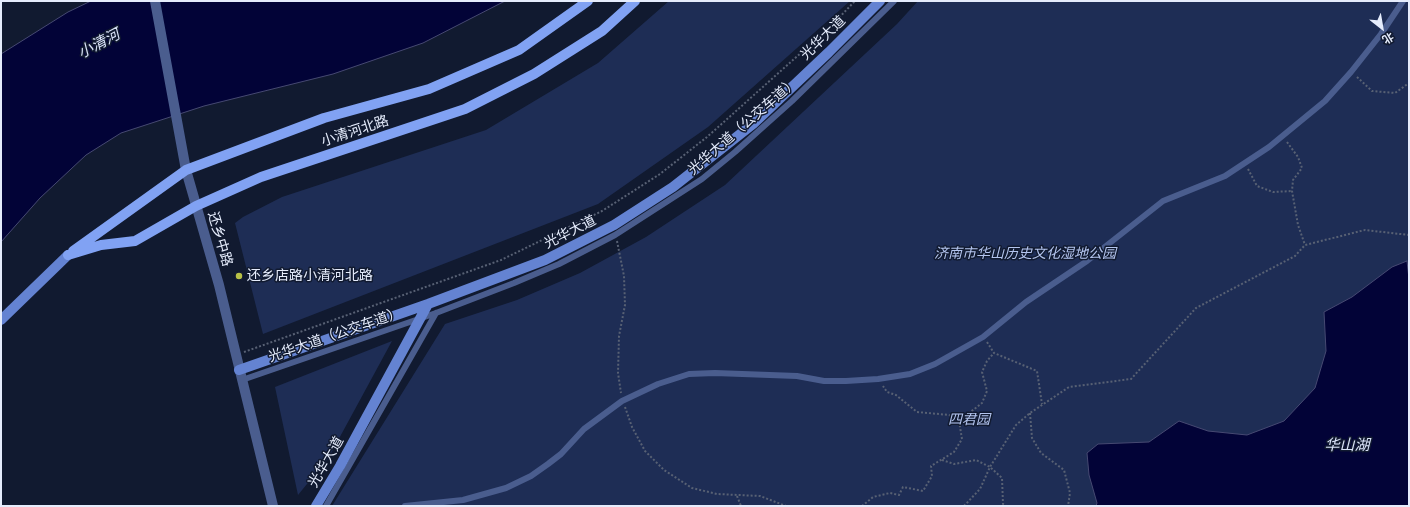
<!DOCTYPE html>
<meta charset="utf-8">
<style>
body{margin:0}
#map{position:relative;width:1410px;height:507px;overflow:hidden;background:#111a30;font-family:"Crimson Pro","Noto Sans SC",serif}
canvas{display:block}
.frame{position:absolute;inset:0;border:2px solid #e5ecfc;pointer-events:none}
.north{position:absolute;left:1362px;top:8px;width:40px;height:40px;-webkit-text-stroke:3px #111a30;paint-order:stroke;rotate:149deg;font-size:11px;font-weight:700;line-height:16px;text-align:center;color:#e5ecfc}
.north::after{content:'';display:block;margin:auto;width:14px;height:18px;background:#e5ecfc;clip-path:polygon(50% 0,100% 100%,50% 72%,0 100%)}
</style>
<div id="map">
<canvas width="1410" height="507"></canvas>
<div class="frame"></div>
<div class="north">北</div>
</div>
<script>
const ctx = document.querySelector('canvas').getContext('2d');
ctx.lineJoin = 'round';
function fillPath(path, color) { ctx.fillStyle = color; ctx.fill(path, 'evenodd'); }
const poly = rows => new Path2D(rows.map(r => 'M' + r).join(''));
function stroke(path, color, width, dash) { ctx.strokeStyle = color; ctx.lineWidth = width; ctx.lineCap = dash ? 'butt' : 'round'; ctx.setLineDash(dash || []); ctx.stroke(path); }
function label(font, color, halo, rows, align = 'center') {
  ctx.font = font + ' "Crimson Pro","Noto Sans SC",serif'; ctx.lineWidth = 3; ctx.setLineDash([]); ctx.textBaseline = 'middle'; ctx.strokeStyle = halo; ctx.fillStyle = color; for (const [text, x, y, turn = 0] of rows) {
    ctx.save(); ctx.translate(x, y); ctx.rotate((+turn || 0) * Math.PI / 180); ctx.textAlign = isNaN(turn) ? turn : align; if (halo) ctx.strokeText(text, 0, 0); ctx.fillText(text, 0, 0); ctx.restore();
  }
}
fillPath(poly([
 [669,1,850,1,708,127,598,204,263,334,235,223,243,217,282,197,486,130,598,63],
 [918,1,1409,1,1409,506,332,506,445,324,517,300,580,273,646,237,725,185,897,24],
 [392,341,329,457,298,495,275,387]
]), '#1e2d55');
const water = poly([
 [91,1,505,1,423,43,333,74,204,106,121,133,86,155,40,198,1,242,1,54,68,12,91,1],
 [1407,261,1409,279,1409,506,1096,506,1097,503,1089,475,1087,453,1098,444,1149,442,1179,421,1208,431,1247,435,1284,421,1315,388,1326,351,1324,312,1352,297,1392,267,1407,261]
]);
fillPath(water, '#020337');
stroke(water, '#464972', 1);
stroke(poly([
 [1357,77,1372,91,1395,93,1409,83],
 [1287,142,1298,157,1302,168,1293,180,1292,191,1298,225,1305,245],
 [1248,169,1257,186,1273,192,1292,191],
 [617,241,624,276,625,305,619,336,618,373,621,393],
 [987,342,994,353,1037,371,1042,404],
 [244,352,501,260,602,211,660,174,707,137,831,26,855,1],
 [625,407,632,427,645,451,664,470,692,488,717,494,760,496,786,506],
 [1030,413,1032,438,1041,453,1064,470,1070,493,1068,506],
 [959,421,982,403,987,391,982,372,987,361,994,353],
 [942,460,954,464,976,460,990,467,1002,478,1003,504,1006,506],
 [737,496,741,506],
 [862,506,873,497,890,493,899,495,903,487,923,491,932,476,931,466,954,452,962,439,959,421,949,415,917,412,896,395,887,392,883,386],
 [964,506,980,489,990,467,1016,425,1030,413,1069,387,1131,379,1196,308,1295,256,1305,245,1365,230,1409,235]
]), '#586174', 2, [2, 2]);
stroke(poly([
 [242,380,436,313,514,283,559,264,615,235,702,179,735,152,792,101,894,1],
 [326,506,436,313],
 [405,506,463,500,506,488,531,476,548,464,561,454,584,429,622,401,658,384,689,374,715,373,797,376,824,381,846,381,878,379,910,374,935,364,983,337,1026,302,1087,261,1163,201,1225,176,1269,147,1325,101,1351,72,1381,34,1403,1]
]), '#4a5d8e', 6);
stroke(poly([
 [155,1,186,170,219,285,273,506]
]), '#4a5d8e', 10);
stroke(poly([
 [1,320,68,255],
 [239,370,428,304,545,260,614,225,673,187,753,124,829,52,880,1],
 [316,506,340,466,428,304]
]), '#6483d2', 10);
stroke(poly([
 [73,251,186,170,324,118,429,89,519,50,588,1],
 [68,255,101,245,135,241,196,206,261,177,465,109,534,74,602,31,635,1]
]), '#81a2f3', 10);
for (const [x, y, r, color] of [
 [239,276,4,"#b8c147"]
]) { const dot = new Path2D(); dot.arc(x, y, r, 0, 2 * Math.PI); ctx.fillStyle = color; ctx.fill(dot); stroke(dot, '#111a30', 1.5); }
label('14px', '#e5ecfc', '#111a30', [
 ["光华大道",823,38,-44],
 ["光华大道（公交车道）",743,126,-41],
 ["小清河北路",355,131,-18],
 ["光华大道",570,232,-27],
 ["还乡中路",220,239,74],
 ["光华大道（公交车道）",335,335,-19],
 ["光华大道",326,462,-60]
]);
label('italic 14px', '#b3c4ee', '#111a30', [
 ["济南市华山历史文化湿地公园",1025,254],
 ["四君园",969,420]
]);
label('14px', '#e5ecfc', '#111a30', [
 ["还乡店路小清河北路",247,276]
], 'left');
label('italic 15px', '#dae3f9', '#111a30', [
 ["小清河",99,44,-28],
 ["华山湖",1347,445]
]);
</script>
